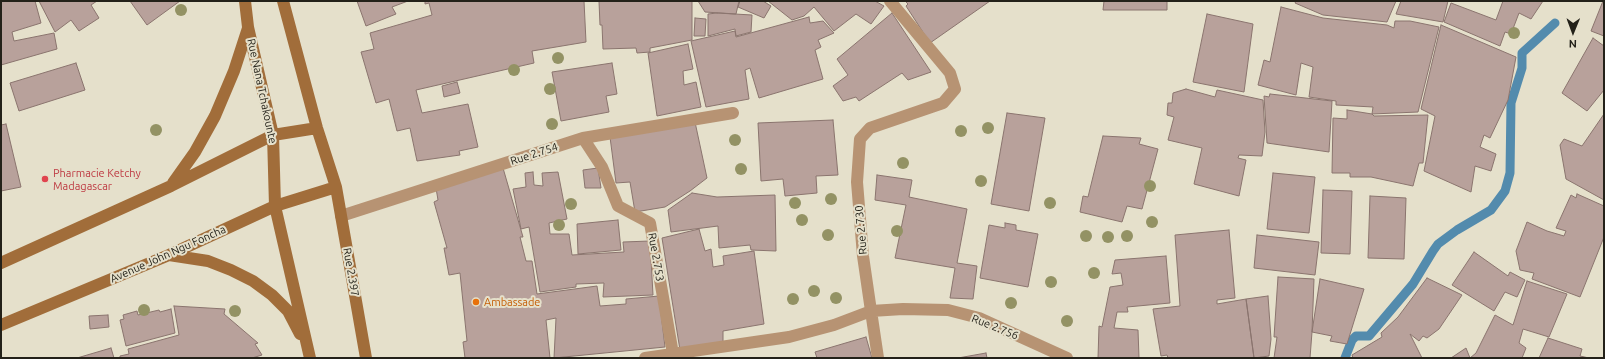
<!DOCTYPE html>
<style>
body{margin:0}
#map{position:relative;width:1605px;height:359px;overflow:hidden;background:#e5e0cb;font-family:Ubuntu,sans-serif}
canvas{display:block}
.frame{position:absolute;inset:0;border:2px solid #232119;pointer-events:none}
.north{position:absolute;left:1553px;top:12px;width:40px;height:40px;-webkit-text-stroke:3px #e5e0cb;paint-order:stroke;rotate:181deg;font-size:11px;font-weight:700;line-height:16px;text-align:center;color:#232119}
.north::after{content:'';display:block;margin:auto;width:14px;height:18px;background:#232119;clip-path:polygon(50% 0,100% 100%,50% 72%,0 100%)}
</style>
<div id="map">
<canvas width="1605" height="359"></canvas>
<div class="frame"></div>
<div class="north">N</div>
</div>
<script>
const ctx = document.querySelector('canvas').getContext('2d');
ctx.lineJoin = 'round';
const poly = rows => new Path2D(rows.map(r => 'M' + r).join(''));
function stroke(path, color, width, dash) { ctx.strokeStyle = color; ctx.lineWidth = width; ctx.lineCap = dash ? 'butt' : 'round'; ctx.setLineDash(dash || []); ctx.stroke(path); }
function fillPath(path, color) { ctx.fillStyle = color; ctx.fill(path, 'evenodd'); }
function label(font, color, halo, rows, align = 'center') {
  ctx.font = font + ' Ubuntu,sans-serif'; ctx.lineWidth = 4; ctx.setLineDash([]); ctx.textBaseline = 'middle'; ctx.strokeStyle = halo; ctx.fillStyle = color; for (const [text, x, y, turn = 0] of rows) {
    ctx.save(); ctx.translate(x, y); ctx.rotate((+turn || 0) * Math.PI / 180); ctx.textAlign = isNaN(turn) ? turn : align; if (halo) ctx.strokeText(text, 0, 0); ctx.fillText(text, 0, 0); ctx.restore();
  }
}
stroke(poly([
 [1345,358,1352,340,1356,336,1369,336,1413,284,1433,251,1438,244,1457,230,1491,210,1505,191,1510,173,1511,103,1522,68,1522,53,1555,23]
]), '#538bad', 9);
const building = poly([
 [1,1,35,1,41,23,12,32,14,41,54,33,57,49,1,65,1,1],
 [39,1,97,1,91,5,99,18,79,31,71,20,55,32,39,1],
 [130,1,180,1,147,25,130,1],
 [357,1,408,1,392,7,396,14,366,26,357,1],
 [425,1,584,1,586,42,532,51,534,63,416,90,422,113,468,104,478,147,459,151,460,155,417,161,410,128,397,131,389,99,376,103,361,52,374,49,370,33,432,15,429,3,425,4,425,1],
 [599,1,692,1,692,40,650,48,650,52,637,53,636,48,603,49,602,25,600,25,599,1],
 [698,1,739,1,736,14,705,12,698,1],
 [740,1,763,1,771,6,764,18,738,7,740,1],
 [768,1,875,1,884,6,871,24,856,14,834,31,814,7,804,16,792,20,768,1],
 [905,1,990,1,930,43,906,6,908,4,905,1],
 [1104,1,1167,1,1167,10,1103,10,1104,1],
 [1296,1,1396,1,1387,22,1323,15,1295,3,1296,1],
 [1401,1,1448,1,1443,22,1396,14,1401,1],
 [1503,1,1543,1,1531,19,1519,13,1511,34,1505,32,1500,46,1444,22,1451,3,1496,20,1503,1],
 [1603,1,1604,1,1604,36,1591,31,1603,1],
 [1281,7,1323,18,1387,25,1394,28,1395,21,1410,21,1439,27,1418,112,1372,114,1373,107,1336,105,1336,101,1309,97,1313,67,1301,63,1296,95,1258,85,1264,60,1270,62,1281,7],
 [717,13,752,15,751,32,736,36,735,29,708,36,708,14,717,13],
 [892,13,931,72,908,80,902,73,859,101,856,97,843,101,833,86,848,75,837,59,892,13],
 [1207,14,1253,24,1244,92,1193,82,1207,14],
 [809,17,810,23,823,21,834,33,818,40,821,47,815,50,823,79,759,98,750,68,745,70,749,99,706,107,691,41,735,31,736,37,809,17],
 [695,18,706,19,705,36,694,36,695,18],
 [1441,25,1516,57,1508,100,1490,138,1484,135,1480,147,1496,154,1491,171,1475,166,1471,192,1424,171,1435,116,1421,109,1441,25],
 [1593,38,1604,46,1604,90,1587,111,1562,93,1593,38],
 [688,44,693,69,683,71,684,85,696,82,701,107,657,116,648,53,688,44],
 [76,63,85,90,19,111,10,83,76,63],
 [612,63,617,94,606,96,609,112,561,121,552,72,612,63],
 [457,82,460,93,444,97,442,86,457,82],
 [1186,89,1215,97,1217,90,1263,100,1265,132,1262,156,1239,155,1238,158,1246,160,1239,196,1194,184,1202,148,1168,140,1174,117,1167,115,1168,103,1172,103,1173,93,1186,89],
 [1270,94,1332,101,1329,152,1267,143,1264,96,1269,97,1270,94],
 [1347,110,1372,114,1374,116,1428,115,1423,163,1419,163,1413,186,1371,177,1350,177,1350,173,1332,173,1333,118,1347,119,1347,110],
 [1007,113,1045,118,1029,211,991,204,1007,113],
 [1604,114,1604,200,1566,179,1560,145,1564,139,1582,146,1604,114],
 [833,120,838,175,816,176,817,193,785,196,783,179,761,181,758,123,833,120],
 [695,122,707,178,690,191,665,207,635,212,630,182,616,183,610,137,695,122],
 [6,124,21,187,1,191,1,125,6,124],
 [1103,136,1141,138,1139,144,1158,149,1142,209,1127,206,1122,222,1080,212,1083,196,1088,197,1103,136],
 [503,168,523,237,520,237,526,261,532,261,537,294,597,286,600,306,626,304,626,299,659,296,665,347,554,358,556,318,546,320,550,358,465,358,463,342,467,341,460,273,449,275,444,248,447,248,434,202,438,200,436,188,503,168],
 [598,168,601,188,585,188,583,170,598,168],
 [533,172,534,185,543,186,542,173,558,172,567,219,549,223,550,234,569,234,572,255,624,252,623,242,650,241,653,295,603,297,604,283,576,284,576,287,540,292,529,227,521,229,513,189,526,187,525,173,533,172],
 [1273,173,1315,177,1309,233,1267,229,1273,173],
 [877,175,912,180,909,197,967,209,957,263,977,266,973,299,950,298,955,268,895,258,906,205,875,200,877,175],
 [1323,190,1352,191,1350,254,1321,253,1323,190],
 [692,193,717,197,775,195,776,251,751,250,750,245,719,248,718,226,671,232,668,210,692,193],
 [1577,194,1604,206,1604,237,1580,297,1532,279,1534,273,1520,270,1516,251,1527,222,1547,231,1564,236,1566,231,1556,228,1571,195,1576,198,1577,194],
 [1370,196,1406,198,1404,259,1368,258,1370,196],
 [618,220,621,250,578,254,577,224,618,220],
 [1005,223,1016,225,1016,230,1038,234,1028,287,980,278,989,225,1005,228,1005,223],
 [699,229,705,251,711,249,713,267,724,265,723,256,754,251,764,324,723,331,723,346,680,350,662,238,699,229],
 [1229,230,1235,298,1217,300,1217,304,1246,299,1254,358,1168,358,1167,355,1161,356,1153,309,1180,306,1175,235,1229,230],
 [1257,235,1319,242,1315,275,1254,268,1257,235],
 [1474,252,1508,276,1510,272,1525,280,1517,297,1505,292,1494,311,1452,285,1474,252],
 [1166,256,1170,303,1127,307,1128,312,1117,312,1114,328,1138,330,1139,358,1098,358,1099,326,1102,327,1110,287,1123,285,1121,273,1112,274,1115,260,1166,256],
 [1278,277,1314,279,1312,332,1310,358,1274,358,1277,337,1274,337,1278,277],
 [1427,278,1462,295,1439,329,1427,338,1423,336,1419,341,1410,334,1422,358,1353,358,1352,355,1382,337,1381,333,1398,317,1427,278],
 [1320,279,1364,289,1347,344,1330,341,1332,336,1312,332,1320,279],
 [1527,281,1567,294,1549,337,1523,329,1519,343,1526,348,1522,358,1451,358,1466,348,1470,358,1476,353,1495,315,1513,325,1527,281],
 [1268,296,1271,339,1269,356,1254,358,1246,299,1268,296],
 [174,306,225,309,224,314,258,343,255,344,262,355,252,358,120,358,120,356,129,354,128,349,179,335,174,306],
 [171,309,175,333,126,346,120,320,124,319,123,315,137,311,138,315,159,310,160,312,171,309],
 [108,315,109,327,90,329,89,316,108,315],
 [866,337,872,358,817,358,815,352,866,337],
 [1548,338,1582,349,1580,356,1589,358,1539,358,1548,338],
 [111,348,114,358,77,358,111,348],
 [986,353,987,358,958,358,986,353]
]);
fillPath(building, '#b8a19b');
stroke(building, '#8a746e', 1);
stroke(poly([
 [583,138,602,167,618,206,650,223,673,354],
 [341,216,583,138,733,113],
 [645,358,789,337,834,325,871,311,863,256,857,182,860,139,870,128,943,103,955,89,950,73,890,1],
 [878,358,871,311,903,309,948,310,979,318,1067,358]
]), '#b79373', 12);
stroke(poly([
 [245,1,248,27,273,135,275,206,310,358],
 [283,1,317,128,336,187,366,358],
 [173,183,195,152,215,116,234,71,248,28],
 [169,255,208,261,231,270,253,281,272,295,288,311,300,334],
 [1,263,171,186,273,135,317,128],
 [1,325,169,255,275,206,336,187]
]), '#a16d3a', 12);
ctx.fillStyle = '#939264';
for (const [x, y] of [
 [181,10],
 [1514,33],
 [558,58],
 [514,70],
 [550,89],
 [552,124],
 [988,128],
 [156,130],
 [961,131],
 [735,140],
 [903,163],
 [741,169],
 [981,181],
 [1150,186],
 [831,199],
 [795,203],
 [1050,203],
 [571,204],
 [802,220],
 [1152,222],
 [559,225],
 [897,231],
 [828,235],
 [1086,236],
 [1127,236],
 [1108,237],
 [1094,273],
 [1051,282],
 [814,291],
 [836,298],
 [793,299],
 [1011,303],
 [144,310],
 [235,311],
 [1067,321]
]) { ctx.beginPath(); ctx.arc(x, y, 6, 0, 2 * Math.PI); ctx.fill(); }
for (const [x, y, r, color] of [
 [45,179,4,"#e0444e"],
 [476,302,4,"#e8710a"]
]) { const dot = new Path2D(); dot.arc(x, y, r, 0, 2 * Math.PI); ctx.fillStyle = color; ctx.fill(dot); stroke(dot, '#e5e0cb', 1.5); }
label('11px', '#232119', '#e5e0cb', [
 ["Rue Nana Tchakounte",262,91,78],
 ["Rue 2.754",534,154,-18],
 ["Rue 2.730",861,230,-95],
 ["Avenue John Ngu Foncha",168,254,-24],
 ["Rue 2.753",656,257,80],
 ["Rue 2.397",351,272,80],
 ["Rue 2.756",995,327,22]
]);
label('11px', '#be3a42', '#e5e0cb', [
 ["Pharmacie Ketchy",53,173],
 ["Madagascar",53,186]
], 'left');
label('11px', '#c56008', '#e5e0cb', [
 ["Ambassade",484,302]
], 'left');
</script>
